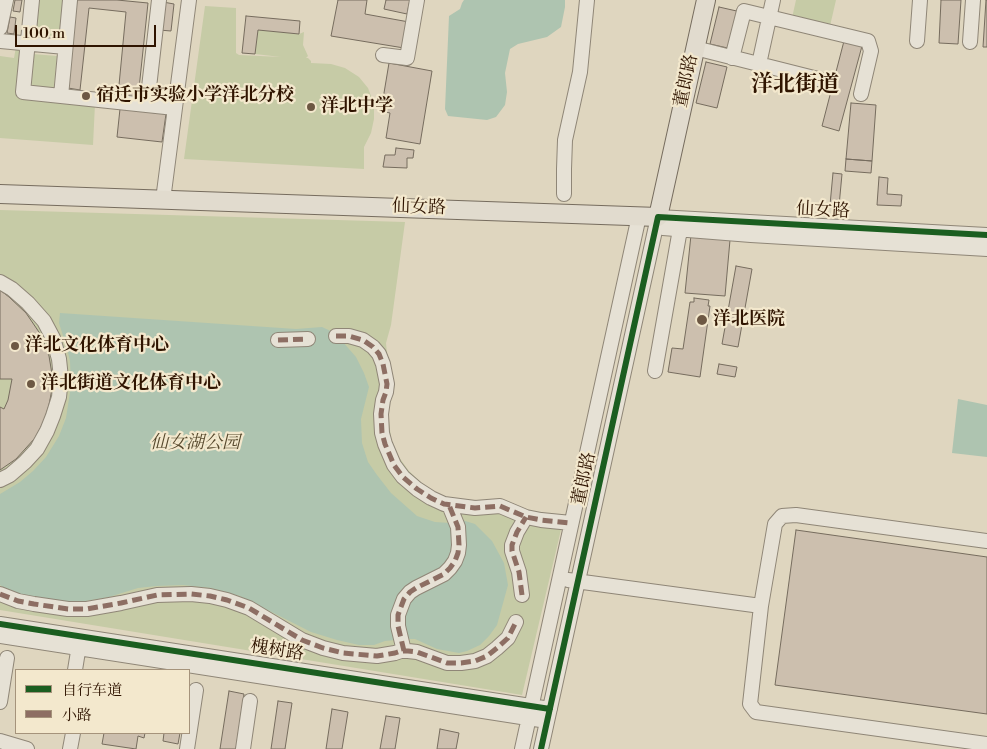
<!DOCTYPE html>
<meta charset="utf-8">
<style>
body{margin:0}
#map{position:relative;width:987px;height:749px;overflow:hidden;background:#dfd6bf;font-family:"Libre Bodoni","Noto Serif SC",serif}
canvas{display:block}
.legend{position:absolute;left:15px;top:669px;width:175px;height:65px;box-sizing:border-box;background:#f3e8cd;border:1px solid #a5937b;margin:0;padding:6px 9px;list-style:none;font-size:15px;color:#2f1400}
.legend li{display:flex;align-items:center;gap:10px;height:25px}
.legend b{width:25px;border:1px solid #a5937b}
.scale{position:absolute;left:15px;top:25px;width:141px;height:22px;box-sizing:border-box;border:2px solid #2f1400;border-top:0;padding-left:6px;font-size:15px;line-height:18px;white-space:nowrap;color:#2f1400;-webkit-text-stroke:4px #f3e8cd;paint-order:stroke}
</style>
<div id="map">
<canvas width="987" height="749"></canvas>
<ul class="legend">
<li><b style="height:6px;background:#1b5e20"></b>自行车道</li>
<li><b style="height:6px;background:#8d6e63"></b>小路</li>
</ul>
<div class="scale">100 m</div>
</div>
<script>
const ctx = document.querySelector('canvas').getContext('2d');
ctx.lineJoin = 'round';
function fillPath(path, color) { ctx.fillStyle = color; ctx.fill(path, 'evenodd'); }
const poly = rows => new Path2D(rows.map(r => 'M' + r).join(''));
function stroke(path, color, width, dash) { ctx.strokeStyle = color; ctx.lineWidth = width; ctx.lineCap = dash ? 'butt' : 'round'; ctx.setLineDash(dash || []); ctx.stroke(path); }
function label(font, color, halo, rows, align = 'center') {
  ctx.font = font + ' "Libre Bodoni","Noto Serif SC",serif'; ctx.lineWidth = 4.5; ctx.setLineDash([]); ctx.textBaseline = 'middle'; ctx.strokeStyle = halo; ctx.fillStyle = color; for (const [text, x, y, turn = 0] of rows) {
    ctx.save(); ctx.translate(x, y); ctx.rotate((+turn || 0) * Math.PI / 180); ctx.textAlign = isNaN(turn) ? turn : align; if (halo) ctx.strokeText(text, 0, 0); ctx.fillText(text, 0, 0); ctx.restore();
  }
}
fillPath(poly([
 [39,0,64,0,60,37,35,35],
 [796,0,836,0,830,26,792,18],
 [205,6,236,8,236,53,239,55,281,57,255,54,258,30,299,34,304,32,303,45,308,56,306,58,308,58,311,61,311,63,331,64,345,68,359,77,368,88,374,104,374,119,371,133,364,147,364,169,184,159],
 [16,47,24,49,18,95,95,104,93,145,0,138,0,56,14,58],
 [33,54,57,56,54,88,30,86],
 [0,210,405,222,391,325,386,343,391,396,388,409,389,421,391,438,396,453,409,471,427,488,445,498,564,517,522,695,0,610]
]), '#c6cba6');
fillPath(poly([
 [464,0,565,0,565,7,561,27,547,37,518,44,510,49,505,73,507,92,505,105,496,117,487,120,448,116,445,109,449,16,460,9,462,3],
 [60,313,296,329,322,327,335,333,356,357,364,373,369,387,361,419,362,443,368,462,377,475,391,493,417,516,435,522,450,523,462,520,475,524,492,541,504,563,508,585,497,625,489,636,480,645,467,651,459,653,437,649,415,639,405,639,385,641,374,645,359,645,337,640,311,632,240,596,211,588,183,585,157,586,138,588,109,597,80,602,67,602,41,599,21,595,4,588,0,585,0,494,20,482,33,471,46,457,59,436,66,418,71,386,70,361,67,348,59,323],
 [958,399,987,405,987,457,952,453]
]), '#aec4b0');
const building = poly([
 [15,0,22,0,20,12,13,11,15,0],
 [77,0,117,0,148,3,138,98,112,96,114,85,119,85,126,12,89,8,80,90,68,88,77,0],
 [338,0,367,0,365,14,409,22,404,48,331,36,338,0],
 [386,0,410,0,407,14,384,9,386,0],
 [941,0,961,0,958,44,939,43,941,0],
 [986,0,987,0,987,47,983,47,986,0],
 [163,2,174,4,171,31,159,30,163,2],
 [719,7,741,12,732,49,710,44,719,7],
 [246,16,300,21,299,34,258,30,255,54,242,53,246,16],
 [10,17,16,18,14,34,7,33,10,17],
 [844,41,862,46,839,131,822,126,844,41],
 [706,62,727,67,717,108,696,103,706,62],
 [389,63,432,71,420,144,386,138,390,113,381,111,389,63],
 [851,103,876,105,872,161,846,159,851,103],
 [120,109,166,114,162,142,117,137,120,109],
 [396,148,414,150,413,158,407,158,407,168,383,167,385,155,395,155,396,148],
 [846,159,872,161,871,173,845,171,846,159],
 [833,173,842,174,839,206,830,205,833,173],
 [879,177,888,178,887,194,902,195,901,206,877,205,879,177],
 [691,235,730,240,725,296,685,293,691,235],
 [736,266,752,269,738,347,722,344,736,266],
 [0,290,9,297,26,313,41,335,49,356,52,374,52,389,49,405,44,421,35,438,16,459,0,470,0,407,4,409,8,400,12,379,0,379,0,290],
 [694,298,709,300,708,306,710,306,700,377,668,372,672,348,683,349,690,302,694,302,694,298],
 [719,364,737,367,735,377,717,374,719,364],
 [796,530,987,557,987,714,775,685,796,530],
 [229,691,244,694,236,749,220,749,229,691],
 [278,701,292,703,285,749,271,749,278,701],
 [332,709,348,712,342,749,326,749,332,709],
 [386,716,400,718,395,749,380,749,386,716],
 [440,729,459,733,456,749,437,749,440,729],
 [104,733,145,733,144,738,138,736,136,749,102,744,104,733],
 [164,733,180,733,178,744,163,741,164,733]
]);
fillPath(building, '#ccbfae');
stroke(building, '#766c5e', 1);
const minor = poly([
 [32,0,23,92,175,108],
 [0,28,6,0],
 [0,41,65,47],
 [917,41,920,0],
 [970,42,973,0],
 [695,48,826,81],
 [383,55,407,58,417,0],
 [732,58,744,11,868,41,871,51,861,94],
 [759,64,773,0],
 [61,96,70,0],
 [147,105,159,0],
 [564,194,564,169,565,140,580,72,587,0],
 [163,200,189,0],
 [663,228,751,235,987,249],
 [0,282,12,289,28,303,44,321,53,338,59,359,61,378,59,397,53,416,47,431,37,449,25,462,10,475,0,480],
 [336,336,349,336,363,340,373,347,379,354,383,364,387,384,386,392,383,400,381,414,382,433,385,444,394,465,403,477,417,489,431,498,444,504,475,508,500,506,526,517,541,520,571,523],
 [278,340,308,339],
 [655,371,679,235,683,229,684,221],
 [987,541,796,515,782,516,775,524,761,606,750,704,756,712,987,744],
 [568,580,761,606],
 [0,594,18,601,34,604,68,609,87,609,121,603,157,595,191,594,210,596,227,600,249,608,302,640,323,648,343,653,377,656,395,653,401,651,408,651,417,652,447,663,461,663,475,661,487,656,497,648,508,638,516,622],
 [522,595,519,572,512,551,512,545,517,532,526,517],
 [0,624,550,709],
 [0,636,547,721],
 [404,651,398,626,398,615,404,599,410,592,416,588,444,574,450,568,455,561,458,553,459,545,458,527,449,505],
 [75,670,80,639],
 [0,702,7,658],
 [0,741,27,749],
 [70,749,73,733],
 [187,749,196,690],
 [243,749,250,701],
 [522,749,639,216],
 [541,749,658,217,987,235]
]);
const major = poly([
 [0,194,658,217,706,0]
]);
stroke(minor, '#8f8677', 16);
stroke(major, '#766c5e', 20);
stroke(minor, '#e6e1d5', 14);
stroke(major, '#e1dbce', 18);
stroke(poly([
 [336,336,349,336,363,340,373,347,379,354,383,364,387,384,386,392,383,400,381,414,382,433,385,444,394,465,403,477,417,489,431,498,444,504,475,508,500,506,526,517,541,520,571,523],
 [278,340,308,339],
 [0,594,18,601,34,604,68,609,87,609,121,603,157,595,191,594,210,596,227,600,249,608,302,640,323,648,343,653,377,656,395,653,401,651,408,651,417,652,447,663,461,663,475,661,487,656,497,648,508,638,516,622],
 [522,595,519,572,512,551,512,545,517,532,526,517],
 [404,651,398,626,398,615,404,599,410,592,416,588,444,574,450,568,455,561,458,553,459,545,458,527,449,505]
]), '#8d6e63', 5, [10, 5]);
stroke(poly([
 [0,624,550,709],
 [541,749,658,217,987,235]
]), '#1b5e20', 6);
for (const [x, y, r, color] of [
 [86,96,5,"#6d5843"],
 [311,107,5,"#6d5843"],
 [702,320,6,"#6d5843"],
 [15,346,5,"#6d5843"],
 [31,384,5,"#6d5843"]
]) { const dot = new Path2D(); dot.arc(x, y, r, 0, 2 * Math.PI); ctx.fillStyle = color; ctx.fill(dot); stroke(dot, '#f3e8cd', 2); }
label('18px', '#2f1400', '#f3e8cd', [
 ["董郎路",687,81,-78],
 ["仙女路",419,208,2],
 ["仙女路",823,211,3],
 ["董郎路",585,479,-78],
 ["槐树路",277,651,9]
]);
label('bold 18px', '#2f1400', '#f3e8cd', [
 ["宿迁市实验小学洋北分校",96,96],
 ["洋北中学",321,107],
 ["洋北医院",713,320],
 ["洋北文化体育中心",25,346],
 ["洋北街道文化体育中心",41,384]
], 'left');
label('italic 18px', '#56482c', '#f3e8cd', [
 ["仙女湖公园",195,444]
]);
label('bold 22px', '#2f1400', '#f3e8cd', [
 ["洋北街道",795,86]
]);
</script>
